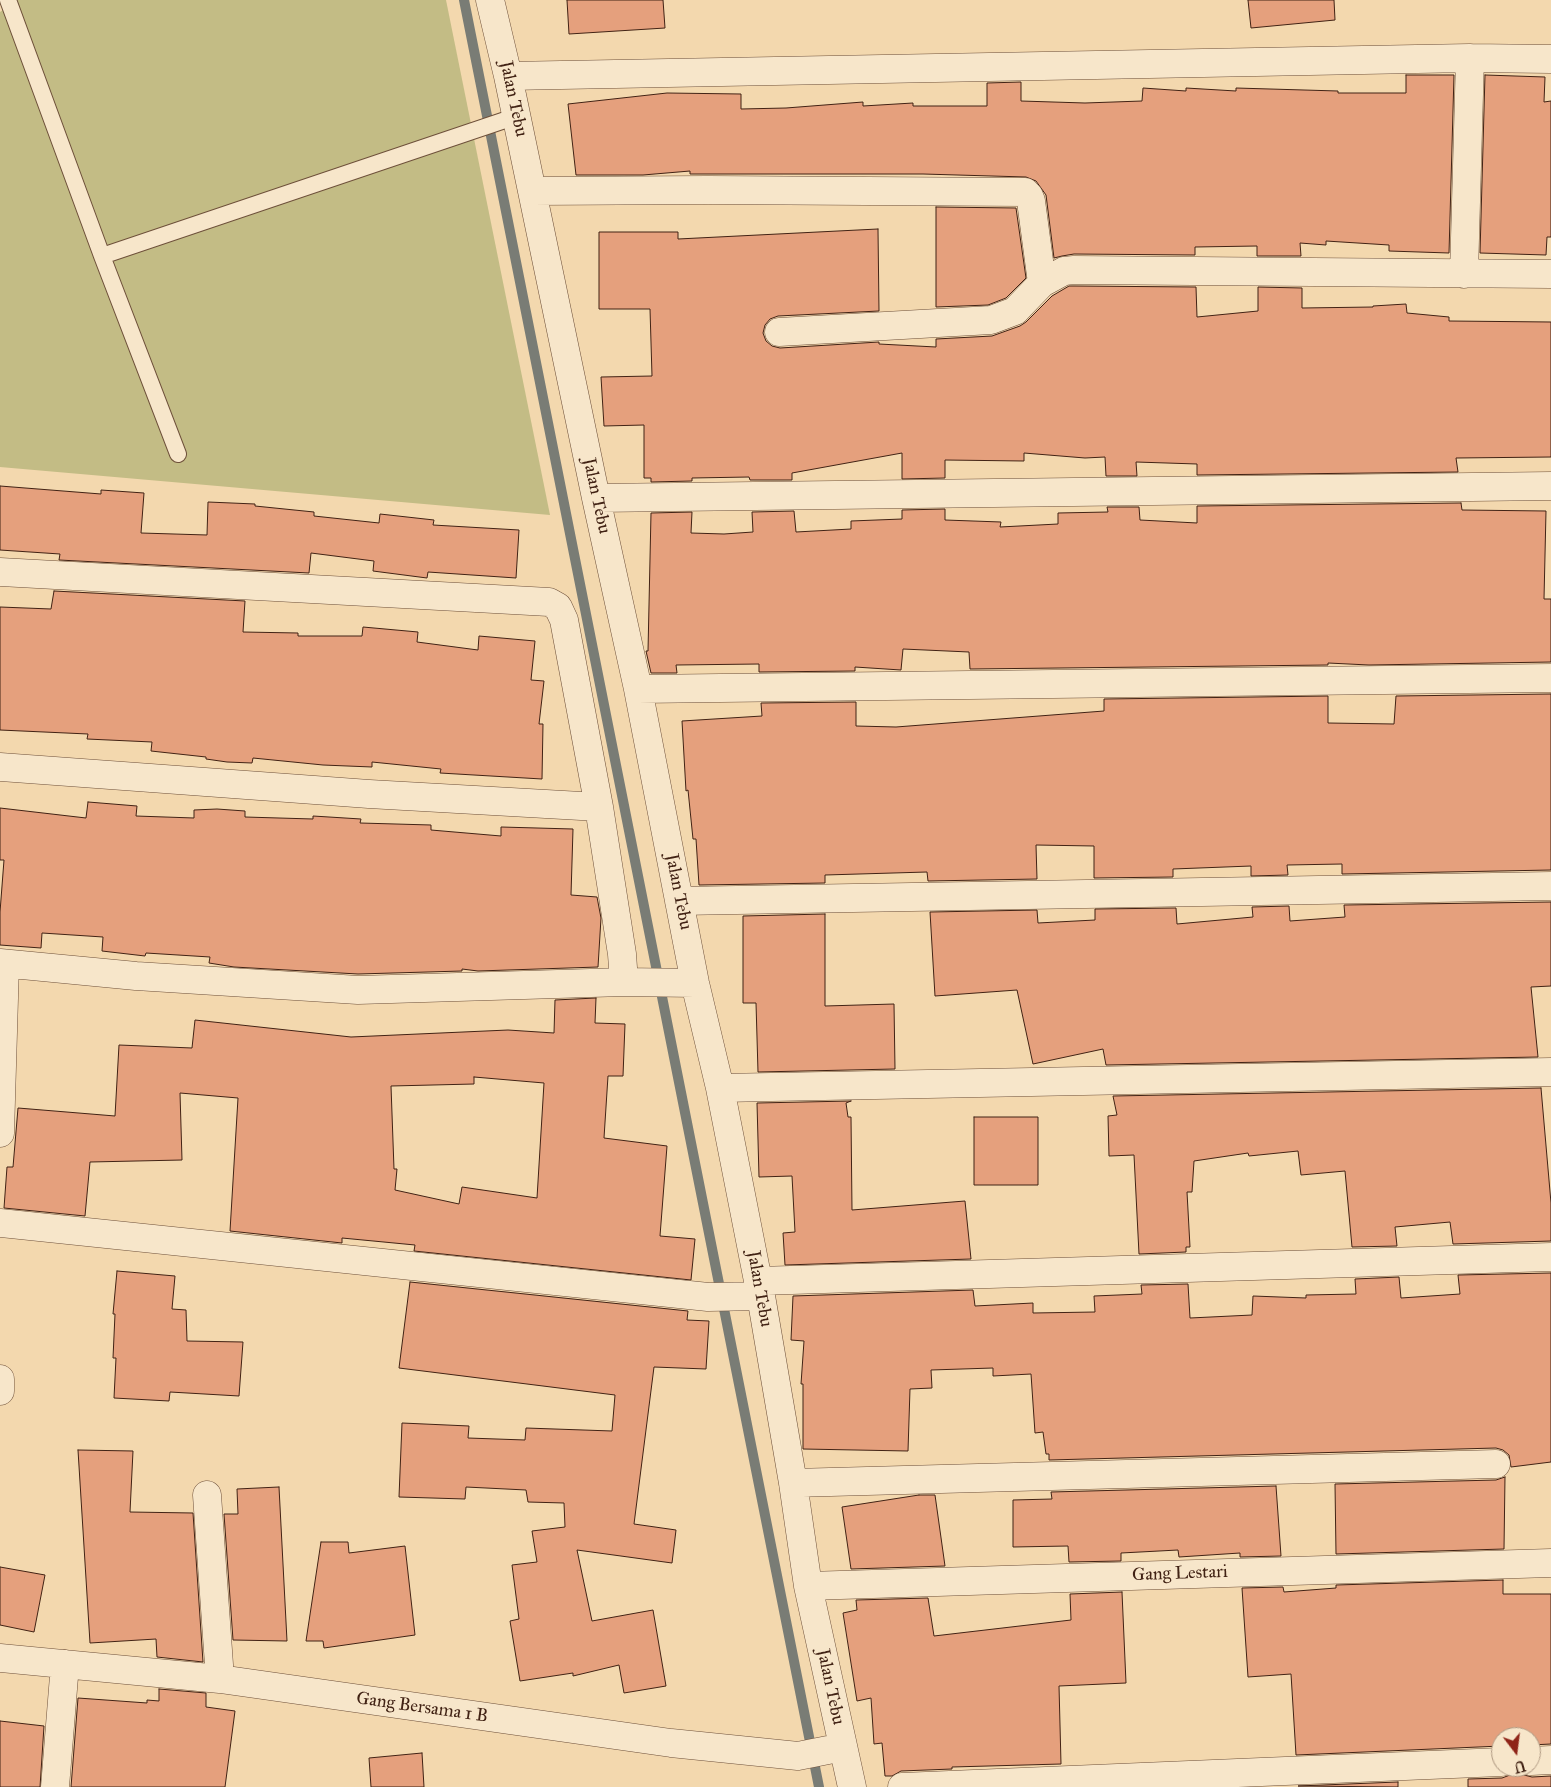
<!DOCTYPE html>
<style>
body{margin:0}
#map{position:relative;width:1551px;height:1787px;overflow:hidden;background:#f3d8ae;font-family:"IM FELL Great Primer",serif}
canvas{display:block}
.north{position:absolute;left:1491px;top:1727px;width:50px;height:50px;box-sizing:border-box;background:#f7e6ca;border:1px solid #ae9881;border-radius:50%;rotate:165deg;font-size:14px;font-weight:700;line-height:20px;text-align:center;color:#412214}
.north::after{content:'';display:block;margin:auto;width:18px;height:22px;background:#8f2418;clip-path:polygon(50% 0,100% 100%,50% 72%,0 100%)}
</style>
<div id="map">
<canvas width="1551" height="1787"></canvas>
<div class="north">U</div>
</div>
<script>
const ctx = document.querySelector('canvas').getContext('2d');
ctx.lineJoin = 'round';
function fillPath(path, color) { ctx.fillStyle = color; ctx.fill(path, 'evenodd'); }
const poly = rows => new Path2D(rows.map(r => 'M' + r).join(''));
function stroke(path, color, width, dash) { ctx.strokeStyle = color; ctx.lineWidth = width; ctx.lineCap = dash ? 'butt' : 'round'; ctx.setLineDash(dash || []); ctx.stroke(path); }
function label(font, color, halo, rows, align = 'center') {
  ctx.font = font + ' "IM FELL Great Primer",serif'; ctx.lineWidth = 4; ctx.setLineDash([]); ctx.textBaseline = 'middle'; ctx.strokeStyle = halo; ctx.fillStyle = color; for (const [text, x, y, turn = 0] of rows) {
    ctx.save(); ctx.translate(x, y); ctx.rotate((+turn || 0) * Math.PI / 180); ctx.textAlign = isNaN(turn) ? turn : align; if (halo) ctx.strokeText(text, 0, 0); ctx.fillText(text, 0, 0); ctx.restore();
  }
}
fillPath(poly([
 [17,0,446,0,550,515,0,467,0,12]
]), '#c3bc85');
stroke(poly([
 [464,0,819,1787]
]), '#797c75', 10);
const building = poly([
 [567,0,663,0,665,28,569,34,567,0],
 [1248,0,1334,0,1335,20,1251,28,1248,0],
 [1406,75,1454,75,1449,253,1389,251,1389,245,1326,241,1326,245,1300,243,1301,256,1257,256,1257,246,1195,247,1195,255,1074,254,1062,256,1054,258,1046,195,1036,181,1026,177,923,174,690,174,690,171,643,175,576,175,568,104,667,93,741,94,741,109,786,108,863,102,863,106,913,103,913,106,987,106,987,83,1021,82,1021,101,1085,103,1142,101,1143,88,1186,91,1186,88,1236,91,1236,88,1338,91,1338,93,1406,93,1406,75],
 [1485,75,1545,77,1544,102,1551,101,1551,237,1547,237,1546,255,1480,253,1485,75],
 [936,207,1016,208,1026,278,1006,298,988,305,936,307,936,207],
 [878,229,879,311,778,316,770,319,765,325,763,333,766,341,772,346,780,348,879,342,879,344,936,347,936,339,992,336,1020,326,1026,322,1052,296,1069,286,1075,286,1196,287,1197,317,1258,311,1258,287,1302,288,1302,308,1373,307,1373,306,1406,304,1407,313,1449,317,1449,321,1551,322,1551,457,1456,458,1458,472,1197,475,1197,464,1136,462,1137,476,1106,476,1105,457,1085,458,1024,453,1024,461,945,460,945,478,902,479,902,453,792,473,792,480,750,480,749,477,692,478,692,481,651,482,651,478,644,478,644,425,604,426,601,377,652,376,650,309,599,309,599,232,678,232,678,239,878,229],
 [0,486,101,494,101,490,144,493,141,533,207,535,208,502,255,504,255,506,314,512,314,516,379,523,380,514,434,520,433,525,519,530,516,578,428,572,427,578,373,571,374,561,311,553,309,573,59,560,60,554,0,550,0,486],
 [1461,503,1462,510,1546,511,1544,599,1551,599,1551,662,1369,665,1328,663,1328,665,970,669,969,652,903,649,901,670,855,667,855,671,759,672,759,664,676,665,677,673,651,673,646,651,648,651,651,513,692,512,691,533,724,534,753,532,752,512,794,511,796,532,851,529,851,521,902,519,902,510,945,509,945,520,1001,522,1000,527,1058,524,1058,513,1108,512,1107,507,1139,507,1140,520,1197,523,1197,506,1461,503],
 [54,591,245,601,243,632,298,633,298,636,362,636,363,627,418,632,417,642,478,650,479,636,535,641,531,680,544,681,539,724,543,724,542,779,440,773,441,769,372,762,372,767,323,765,253,758,252,763,227,762,206,759,206,757,151,751,152,742,87,739,88,734,0,730,0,607,51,609,54,591],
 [1551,694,1551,870,1342,874,1342,864,1287,865,1288,875,1251,876,1251,866,1173,869,1173,877,1094,878,1094,846,1036,845,1037,879,928,881,927,872,825,875,825,883,699,885,696,839,693,839,688,790,686,791,682,721,762,716,761,703,856,702,856,726,896,727,1104,711,1104,699,1328,696,1328,723,1394,724,1396,696,1551,694],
 [88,802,137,806,136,816,194,818,194,810,217,809,245,811,245,817,313,819,313,816,361,819,360,823,431,825,431,830,501,836,501,827,573,829,571,895,597,897,601,918,598,967,478,971,462,969,462,971,358,974,234,967,209,963,210,957,146,953,145,956,102,951,103,937,42,933,41,948,0,945,0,912,4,860,0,860,0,808,86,818,88,802],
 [1551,902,1551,986,1531,987,1538,1057,1106,1065,1103,1049,1033,1064,1017,990,935,996,930,912,1037,910,1038,923,1095,920,1095,909,1176,908,1177,924,1253,917,1252,907,1289,906,1290,921,1345,917,1344,905,1551,902],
 [825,914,825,1006,894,1004,895,1069,758,1072,756,1003,743,1003,743,916,825,914],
 [596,998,595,1023,625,1024,623,1076,608,1076,604,1138,667,1146,660,1236,695,1239,691,1280,414,1251,415,1245,342,1238,342,1243,230,1231,238,1098,180,1093,182,1160,90,1162,85,1216,4,1208,7,1167,13,1167,18,1108,115,1116,119,1045,192,1048,195,1020,351,1037,508,1030,554,1033,555,1000,596,998],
 [474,1077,544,1083,537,1198,462,1187,459,1204,395,1190,397,1169,394,1169,391,1086,474,1084,474,1077],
 [1541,1088,1551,1203,1551,1241,1453,1244,1450,1222,1395,1227,1397,1246,1352,1247,1345,1171,1301,1175,1298,1151,1249,1156,1248,1153,1194,1161,1192,1192,1187,1192,1190,1247,1186,1247,1186,1252,1139,1254,1134,1155,1109,1156,1108,1116,1117,1115,1113,1096,1541,1088],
 [851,1101,846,1103,848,1117,851,1117,852,1210,965,1201,971,1259,785,1265,783,1233,795,1232,792,1176,759,1177,757,1103,851,1101],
 [974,1117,1038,1117,1038,1185,974,1185,974,1117],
 [117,1271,175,1276,172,1309,186,1310,187,1341,243,1342,239,1396,170,1392,169,1401,114,1398,116,1358,113,1358,115,1314,113,1314,117,1271],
 [1551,1273,1551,1462,1511,1467,1509,1455,1503,1450,1496,1448,1049,1460,1049,1454,1046,1454,1043,1432,1035,1433,1031,1374,993,1376,993,1368,931,1370,932,1388,910,1389,908,1451,803,1449,803,1384,801,1384,804,1341,791,1340,793,1296,973,1290,975,1306,1033,1303,1033,1313,1095,1312,1094,1296,1142,1294,1141,1285,1188,1284,1190,1318,1252,1315,1253,1296,1306,1298,1306,1295,1356,1294,1355,1279,1399,1277,1401,1298,1460,1294,1458,1275,1551,1273],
 [410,1282,688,1311,687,1320,709,1321,706,1369,654,1367,634,1524,676,1530,672,1563,577,1550,592,1621,653,1610,666,1686,624,1693,619,1665,573,1676,573,1673,520,1681,510,1621,519,1619,512,1565,537,1562,532,1531,565,1527,564,1503,528,1502,526,1490,466,1487,465,1499,399,1497,402,1423,469,1426,468,1438,525,1440,526,1428,612,1431,615,1395,399,1368,410,1282],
 [78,1450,133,1451,130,1512,193,1513,203,1662,157,1657,156,1639,90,1643,78,1450],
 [1505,1477,1504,1549,1336,1554,1335,1484,1496,1480,1505,1477],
 [1276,1486,1281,1556,1240,1557,1240,1553,1179,1557,1178,1550,1121,1553,1121,1561,1069,1562,1068,1546,1013,1547,1013,1500,1052,1499,1051,1492,1276,1486],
 [279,1487,287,1641,233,1640,224,1514,238,1514,237,1489,279,1487],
 [919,1495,935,1495,945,1566,851,1569,842,1507,919,1495],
 [321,1542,348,1542,349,1553,405,1546,415,1635,324,1648,323,1641,306,1641,321,1542],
 [0,1567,45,1575,34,1632,0,1625,0,1567],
 [1503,1580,1503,1594,1551,1594,1551,1744,1531,1745,1531,1737,1501,1737,1501,1746,1296,1755,1291,1674,1248,1677,1242,1588,1283,1587,1284,1592,1336,1588,1336,1585,1503,1580],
 [1122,1592,1126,1683,1059,1686,1061,1764,952,1767,952,1769,901,1771,892,1776,885,1776,882,1743,874,1744,871,1698,857,1701,843,1613,857,1610,856,1600,928,1598,934,1636,1071,1620,1070,1594,1122,1592],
 [159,1689,206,1693,206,1707,235,1711,225,1787,71,1787,78,1698,147,1703,147,1700,159,1701,159,1689],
 [0,1721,44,1726,40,1787,0,1787,0,1721],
 [422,1753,424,1787,371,1787,369,1758,422,1753],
 [1515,1767,1524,1775,1532,1777,1551,1776,1551,1787,1468,1787,1468,1779,1502,1778,1510,1775,1515,1767],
 [1398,1782,1398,1787,1298,1786,1398,1782]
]);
fillPath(building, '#e5a07d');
stroke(building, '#412214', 1);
const lane = poly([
 [8,0,102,256,178,454],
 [102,256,517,116]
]);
const street = poly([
 [490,0,508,76,596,498,638,689,695,983,720,1088,761,1296,793,1483,808,1586,852,1787],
 [508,76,1470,58,1551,59],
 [532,191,708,190,1025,192,1029,196,1031,201,1042,283],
 [1464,274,1470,58],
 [779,332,991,320,1015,311,1042,283,1064,271,1074,270,1551,274],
 [596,498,1551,486],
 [0,572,549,602,558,607,564,620,599,807,622,954,624,982],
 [638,689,1551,678],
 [0,767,369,794,599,807],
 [679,901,1551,886],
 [0,963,136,976,358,990,624,982,695,983],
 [720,1088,1551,1072],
 [0,1133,5,964],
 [0,1223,708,1297,761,1296],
 [758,1281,1551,1257],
 [0,1379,0,1391],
 [793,1483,1496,1464],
 [207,1495,220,1679],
 [808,1586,1551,1563],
 [0,1658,220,1679,671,1743,798,1756,843,1747],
 [1531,1761,1551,1760],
 [55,1787,65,1664],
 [902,1787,1501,1762]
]);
stroke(lane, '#6e503a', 18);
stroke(street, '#6e503a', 29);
stroke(lane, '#f7e6ca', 16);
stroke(street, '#f7e6ca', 28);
label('18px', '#412214', '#f7e6ca', [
 ["Jalan Tebu",513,99,78],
 ["Jalan Tebu",596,496,78],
 ["Jalan Tebu",678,892,79],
 ["Jalan Tebu",759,1289,80],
 ["Gang Lestari",1180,1574,-2],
 ["Jalan Tebu",830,1687,78],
 ["Gang Bersama 1 B",422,1708,8]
]);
</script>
